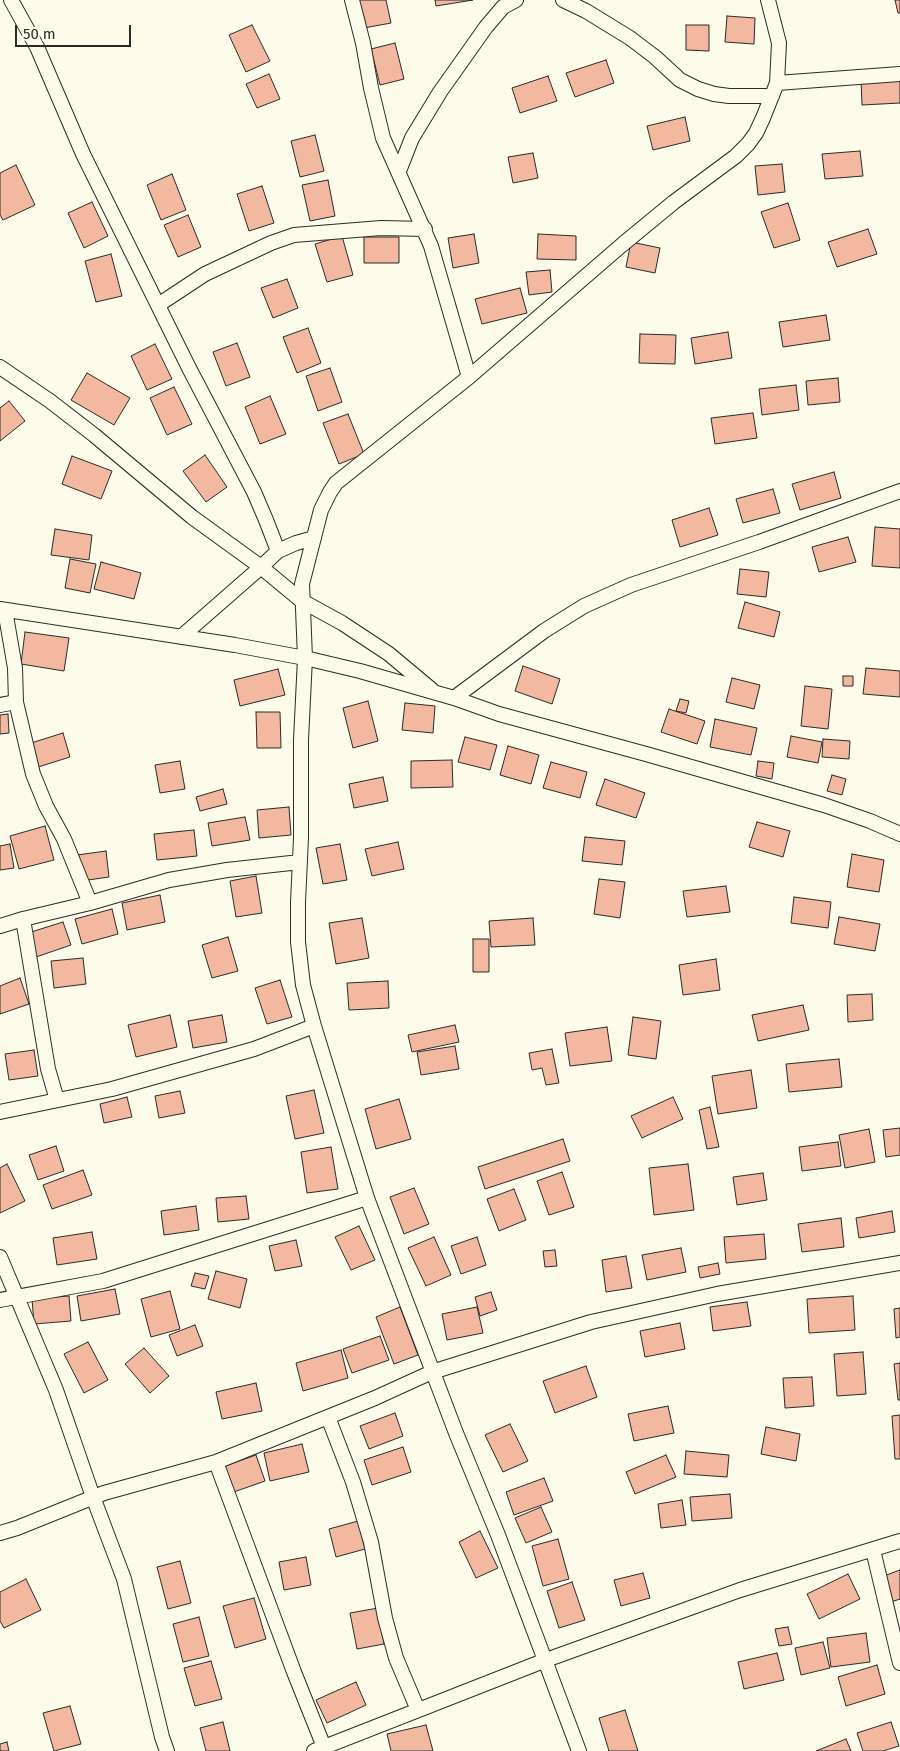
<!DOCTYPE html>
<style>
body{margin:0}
#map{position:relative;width:900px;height:1751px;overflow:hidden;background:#fdfbea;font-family:"Fira Sans",sans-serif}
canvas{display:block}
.scale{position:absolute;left:15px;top:25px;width:116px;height:22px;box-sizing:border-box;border:2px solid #2b2b2b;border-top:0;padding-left:6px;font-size:15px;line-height:18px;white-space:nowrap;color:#2b2b2b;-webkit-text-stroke:4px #fdfbea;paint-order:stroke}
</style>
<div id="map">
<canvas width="900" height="1751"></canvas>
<div class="scale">50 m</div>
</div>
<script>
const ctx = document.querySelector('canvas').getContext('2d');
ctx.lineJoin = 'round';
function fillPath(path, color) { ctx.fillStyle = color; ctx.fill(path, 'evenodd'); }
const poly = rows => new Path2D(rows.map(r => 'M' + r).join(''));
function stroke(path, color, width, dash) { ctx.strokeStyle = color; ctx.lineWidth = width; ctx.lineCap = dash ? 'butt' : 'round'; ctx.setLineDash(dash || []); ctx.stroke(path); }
const building = poly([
 [358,0,386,0,391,23,364,28,358,0],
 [435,0,473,0,436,6,435,0],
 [895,0,900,0,900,13,898,13,895,0],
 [727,16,755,18,754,44,725,42,727,16],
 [252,25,270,61,246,72,229,35,252,25],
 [686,25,709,25,709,51,686,50,686,25],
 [395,43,404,79,380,85,371,49,395,43],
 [606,60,614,83,575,97,566,73,606,60],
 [269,74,280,99,257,108,246,84,269,74],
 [548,76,557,101,520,113,512,88,548,76],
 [900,76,900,103,862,105,861,79,900,76],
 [685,117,690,141,653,150,647,126,685,117],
 [315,135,324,171,300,177,291,141,315,135],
 [860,151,863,176,825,179,822,154,860,151],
 [533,153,538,178,513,183,508,157,533,153],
 [782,164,785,192,758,195,755,166,782,164],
 [16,165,35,205,3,220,0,215,0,173,16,165],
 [172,174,186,210,161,220,147,185,172,174],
 [328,180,335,216,310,221,302,185,328,180],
 [262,186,274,223,249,231,237,194,262,186],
 [92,202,108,236,84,248,68,213,92,202],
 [788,203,800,240,774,248,761,212,788,203],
 [188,215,201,247,178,257,164,225,188,215],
 [868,229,877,254,837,267,828,242,868,229],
 [474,234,479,263,453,268,448,238,474,234],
 [538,234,576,236,576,260,537,259,538,234],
 [342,236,353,275,327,282,315,244,342,236],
 [364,237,399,237,399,263,364,263,364,237],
 [631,242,660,248,655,273,626,267,631,242],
 [111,254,122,296,96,302,85,261,111,254],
 [550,270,552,292,529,295,526,272,550,270],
 [287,279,298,308,273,318,261,288,287,279],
 [520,288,527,313,482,324,475,299,520,288],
 [826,315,830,340,783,347,779,322,826,315],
 [308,328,321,363,297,373,283,337,308,328],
 [728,332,732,358,695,364,691,338,728,332],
 [640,334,676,335,675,364,639,363,640,334],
 [237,343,250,377,226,386,213,352,237,343],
 [155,344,172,379,147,390,131,356,155,344],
 [330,368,342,402,318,411,306,376,330,368],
 [87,373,130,398,114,425,71,400,87,373],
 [838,378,840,402,808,405,806,381,838,378],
 [796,385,799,410,762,415,759,389,796,385],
 [174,387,192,424,167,435,150,398,174,387],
 [270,396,286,434,260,444,245,407,270,396],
 [9,401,25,421,0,441,0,408,9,401],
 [753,413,757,438,715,444,711,418,753,413],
 [348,414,364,454,339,464,323,423,348,414],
 [205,455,227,487,206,502,183,471,205,455],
 [72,456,112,471,101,499,62,484,72,456],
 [834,472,841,498,800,510,792,484,834,472],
 [773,489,780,513,743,523,736,499,773,489],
 [709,508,718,535,680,547,672,520,709,508],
 [875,527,900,529,900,568,872,566,875,527],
 [55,529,92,535,89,560,51,555,55,529],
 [848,537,856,562,819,572,812,547,848,537],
 [70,559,96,564,90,593,65,588,70,559],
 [101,562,141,573,134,599,94,589,101,562],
 [740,569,769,572,766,597,737,594,740,569],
 [745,602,780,612,774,637,738,628,745,602],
 [25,632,69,638,64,671,21,664,25,632],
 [523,666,560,679,552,704,515,691,523,666],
 [866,668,900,671,900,697,863,694,866,668],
 [278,669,285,695,240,706,234,680,278,669],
 [843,676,853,676,853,686,843,686,843,676],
 [732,678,760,685,754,709,726,702,732,678],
 [805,686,832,689,828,729,801,726,805,686],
 [680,699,689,701,686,713,676,711,680,699],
 [368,701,378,741,353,748,343,708,368,701],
 [405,703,435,706,433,733,402,730,405,703],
 [669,709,705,721,697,744,661,732,669,709],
 [256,712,280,712,281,748,257,748,256,712],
 [8,714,9,733,0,734,0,715,8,714],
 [715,719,757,728,751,755,710,747,715,719],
 [63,733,70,757,35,768,28,744,63,733],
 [791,736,822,742,818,763,787,757,791,736],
 [465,737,497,745,490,770,458,762,465,737],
 [823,739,850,741,849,759,822,757,823,739],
 [508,746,539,755,531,784,500,775,508,746],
 [452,760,453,787,411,788,411,761,452,760],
 [180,761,185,789,160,793,155,765,180,761],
 [758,761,774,763,772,779,756,776,758,761],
 [551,762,587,772,580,798,543,788,551,762],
 [832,775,846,779,842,795,827,791,832,775],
 [383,777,388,801,354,808,349,784,383,777],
 [605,779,645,793,636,818,596,805,605,779],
 [223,789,227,804,200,811,196,797,223,789],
 [289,807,291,835,259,838,257,810,289,807],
 [245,817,250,840,212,846,208,823,245,817],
 [757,822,790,831,783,857,749,847,757,822],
 [45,826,54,860,19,869,10,836,45,826],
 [194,830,197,856,157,860,154,834,194,830],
 [585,837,625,841,622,865,582,861,585,837],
 [398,842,404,869,372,876,365,849,398,842],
 [10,844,14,868,0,870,0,846,10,844],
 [340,844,347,880,323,884,316,848,340,844],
 [106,851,109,877,81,881,77,855,106,851],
 [852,854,884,860,879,892,847,887,852,854],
 [256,876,262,913,236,917,230,881,256,876],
 [599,879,625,882,620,918,594,914,599,879],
 [726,886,730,912,687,917,683,891,726,886],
 [160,895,165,922,127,930,122,903,160,895],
 [794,897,831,902,828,928,791,923,794,897],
 [112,909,118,934,82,944,75,919,112,909],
 [839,917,880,924,875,951,834,944,839,917],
 [362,918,369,958,336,964,329,923,362,918],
 [533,918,535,945,491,947,489,921,533,918],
 [63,922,71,945,36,957,28,933,63,922],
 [228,937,238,971,212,978,202,945,228,937],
 [473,939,489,939,489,972,473,972,473,939],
 [83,958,86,984,54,988,51,961,83,958],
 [716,959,720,990,683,995,679,965,716,959],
 [20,978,29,1004,0,1014,0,986,20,978],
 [280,980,292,1017,267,1024,255,988,280,980],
 [388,981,389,1008,349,1010,347,983,388,981],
 [872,994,873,1020,848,1022,847,995,872,994],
 [803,1005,809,1030,758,1041,752,1015,803,1005],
 [170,1015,177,1047,136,1057,128,1025,170,1015],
 [222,1015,227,1042,193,1048,188,1021,222,1015],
 [633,1017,661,1021,656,1059,628,1055,633,1017],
 [455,1025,459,1042,412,1052,408,1035,455,1025],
 [607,1027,612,1061,570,1066,565,1033,607,1027],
 [455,1046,459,1069,421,1075,417,1052,455,1046],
 [552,1049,559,1083,546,1085,542,1068,532,1070,529,1053,552,1049],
 [34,1050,38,1076,9,1080,5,1054,34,1050],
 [839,1059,842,1087,789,1092,786,1064,839,1059],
 [751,1070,757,1108,718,1114,712,1076,751,1070],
 [314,1090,324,1133,295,1139,286,1096,314,1090],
 [180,1091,185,1113,159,1118,155,1096,180,1091],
 [127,1097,132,1117,104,1123,100,1104,127,1097],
 [673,1097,683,1119,642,1138,631,1116,673,1097],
 [399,1099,411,1139,376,1149,365,1109,399,1099],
 [710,1107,719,1147,707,1149,699,1110,710,1107],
 [900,1128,900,1155,886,1157,883,1130,900,1128],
 [869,1129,875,1162,845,1168,839,1135,869,1129],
 [563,1139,570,1161,485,1189,478,1167,563,1139],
 [838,1142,841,1166,802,1171,799,1147,838,1142],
 [56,1146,64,1171,38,1180,29,1155,56,1146],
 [331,1147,338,1189,307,1193,301,1152,331,1147],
 [7,1164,25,1201,0,1213,0,1168,7,1164],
 [688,1164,694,1210,654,1215,649,1168,688,1164],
 [83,1170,92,1195,52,1209,43,1185,83,1170],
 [562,1172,574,1207,549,1215,537,1181,562,1172],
 [763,1173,767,1200,737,1205,733,1177,763,1173],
 [414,1188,429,1224,404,1234,390,1197,414,1188],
 [514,1189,526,1220,499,1231,487,1199,514,1189],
 [246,1196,249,1219,218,1222,216,1198,246,1196],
 [196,1206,199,1230,164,1235,161,1211,196,1206],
 [892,1211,895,1232,859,1238,856,1218,892,1211],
 [841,1218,844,1247,802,1252,798,1224,841,1218],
 [359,1226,375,1260,351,1270,335,1237,359,1226],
 [92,1232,97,1259,57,1265,53,1238,92,1232],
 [764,1234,766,1259,726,1263,724,1237,764,1234],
 [434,1237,451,1275,426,1286,408,1248,434,1237],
 [477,1237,486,1265,461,1274,451,1246,477,1237],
 [296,1240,302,1266,275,1271,269,1246,296,1240],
 [681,1248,686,1272,647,1280,642,1255,681,1248],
 [555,1250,557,1266,545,1267,543,1251,555,1250],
 [626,1256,632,1288,606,1292,602,1260,626,1256],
 [718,1263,720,1274,700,1278,698,1267,718,1263],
 [216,1271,247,1279,240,1308,208,1299,216,1271],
 [195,1273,209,1276,205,1289,191,1286,195,1273],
 [115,1289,120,1314,81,1321,77,1296,115,1289],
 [170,1291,180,1329,151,1337,141,1299,170,1291],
 [491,1292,497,1310,480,1316,475,1297,491,1292],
 [69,1296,71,1321,34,1324,32,1299,69,1296],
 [853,1296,855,1330,809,1333,807,1299,853,1296],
 [747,1302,751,1326,713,1331,710,1307,747,1302],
 [400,1307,418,1355,394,1364,376,1317,400,1307],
 [477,1307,483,1333,447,1340,442,1314,477,1307],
 [900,1308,900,1337,896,1338,894,1309,900,1308],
 [680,1323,685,1349,645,1357,640,1331,680,1323],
 [195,1325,203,1346,177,1356,169,1335,195,1325],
 [380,1336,389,1360,352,1373,343,1349,380,1336],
 [88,1342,108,1380,84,1393,64,1354,88,1342],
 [144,1348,169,1376,150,1393,125,1364,144,1348],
 [341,1350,348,1378,303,1391,296,1363,341,1350],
 [863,1352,866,1394,837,1396,834,1354,863,1352],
 [900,1363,900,1400,898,1400,894,1364,900,1363],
 [586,1366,597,1397,555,1413,543,1381,586,1366],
 [812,1377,814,1406,785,1408,783,1378,812,1377],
 [256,1383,262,1411,222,1419,216,1392,256,1383],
 [668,1406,674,1433,634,1441,628,1414,668,1406],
 [395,1413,403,1436,369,1449,360,1426,395,1413],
 [900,1415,900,1459,895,1459,892,1416,900,1415],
 [510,1424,528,1461,503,1472,485,1435,510,1424],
 [766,1427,800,1434,796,1461,761,1454,766,1427],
 [302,1444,309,1472,270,1481,264,1453,302,1444],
 [403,1447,411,1472,372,1485,364,1460,403,1447],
 [686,1451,729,1455,727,1477,684,1474,686,1451],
 [256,1455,265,1481,231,1493,222,1467,256,1455],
 [666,1455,676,1477,635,1494,626,1472,666,1455],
 [544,1478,553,1501,514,1515,506,1492,544,1478],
 [730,1494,732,1518,692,1521,690,1497,730,1494],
 [682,1500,686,1525,661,1528,658,1504,682,1500],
 [541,1507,552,1532,526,1543,515,1518,541,1507],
 [358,1521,365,1549,336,1557,329,1529,358,1521],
 [480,1531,498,1568,476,1578,459,1542,480,1531],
 [558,1539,569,1579,543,1586,532,1546,558,1539],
 [306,1557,311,1585,284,1590,279,1562,306,1557],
 [180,1561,191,1603,168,1609,157,1567,180,1561],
 [900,1570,900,1599,891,1602,881,1577,900,1570],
 [643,1573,650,1598,621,1606,614,1580,643,1573],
 [848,1574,860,1599,819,1619,807,1594,848,1574],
 [26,1579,41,1610,4,1628,0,1621,0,1592,26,1579],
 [572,1582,585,1620,559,1628,547,1591,572,1582],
 [254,1598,266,1639,235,1648,223,1606,254,1598],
 [378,1608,384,1644,357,1649,350,1613,378,1608],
 [199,1617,209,1656,183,1662,173,1624,199,1617],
 [788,1627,792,1644,779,1646,775,1629,788,1627],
 [866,1633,870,1662,831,1667,827,1638,866,1633],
 [823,1642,830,1668,801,1675,795,1648,823,1642],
 [777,1653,784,1680,744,1689,738,1662,777,1653],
 [211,1661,222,1699,195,1706,184,1668,211,1661],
 [877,1665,885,1694,846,1706,838,1677,877,1665],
 [356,1682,366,1705,327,1723,316,1700,356,1682],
 [70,1706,81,1744,54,1751,43,1713,70,1706],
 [625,1710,638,1751,609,1751,599,1718,625,1710],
 [223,1722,230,1751,206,1751,200,1728,223,1722],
 [891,1722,899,1746,883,1751,863,1751,857,1733,891,1722],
 [426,1725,433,1751,391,1751,387,1734,426,1725],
 [846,1739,851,1751,816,1751,846,1739],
 [7,1742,9,1751,0,1751,0,1744,7,1742]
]);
fillPath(building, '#f2b8a0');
stroke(building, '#2b2b2b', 1);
const minor = poly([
 [11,0,37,47,83,154,189,368,254,492,266,520,278,551],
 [352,0,363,43,371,88,383,138,431,246,469,377],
 [563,0,586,11,630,38,655,57,680,80,698,89,714,94,729,96,772,96],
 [777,83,900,74],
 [399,171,412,138,440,92,486,27,503,7,516,0],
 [158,305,205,274,271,243,294,235,381,228,425,229],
 [0,367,50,401,94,435,192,517,261,567,302,601,342,623,389,654,432,690],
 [0,609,235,645,305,658,360,671,454,698,499,714,646,754,824,805,870,821,900,834],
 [181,637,261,567,278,551,296,543,314,538],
 [454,698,544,631,584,606,631,585,759,542,900,491],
 [16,702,33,774,46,806,64,839,90,903],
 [0,705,16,702,15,668,5,610],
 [23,919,48,1069,57,1100],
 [0,926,23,919,90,903,169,880,227,870,300,862],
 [0,1112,112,1089,254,1049,314,1026],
 [0,1257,56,1390,93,1497,124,1579,162,1737,167,1751],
 [0,1300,103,1281,367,1198],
 [328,1417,353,1482,371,1542,385,1618,396,1658,418,1710],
 [216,1462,294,1672,324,1747],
 [0,1533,17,1528,104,1493,216,1462,375,1398,432,1372,591,1322,717,1294,900,1263],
 [873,1550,900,1663],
 [314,1751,546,1660,740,1590,900,1541],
 [579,1751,498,1535,456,1433,367,1198,314,1026,303,985,298,942,298,902,301,838,301,740,305,658,302,584,321,510,330,492,336,483,469,377,623,244,674,202,736,156,748,144,756,133,763,118,777,83,779,43,768,0]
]);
stroke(minor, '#2b2b2b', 16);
stroke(minor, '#fdfbea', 14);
</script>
